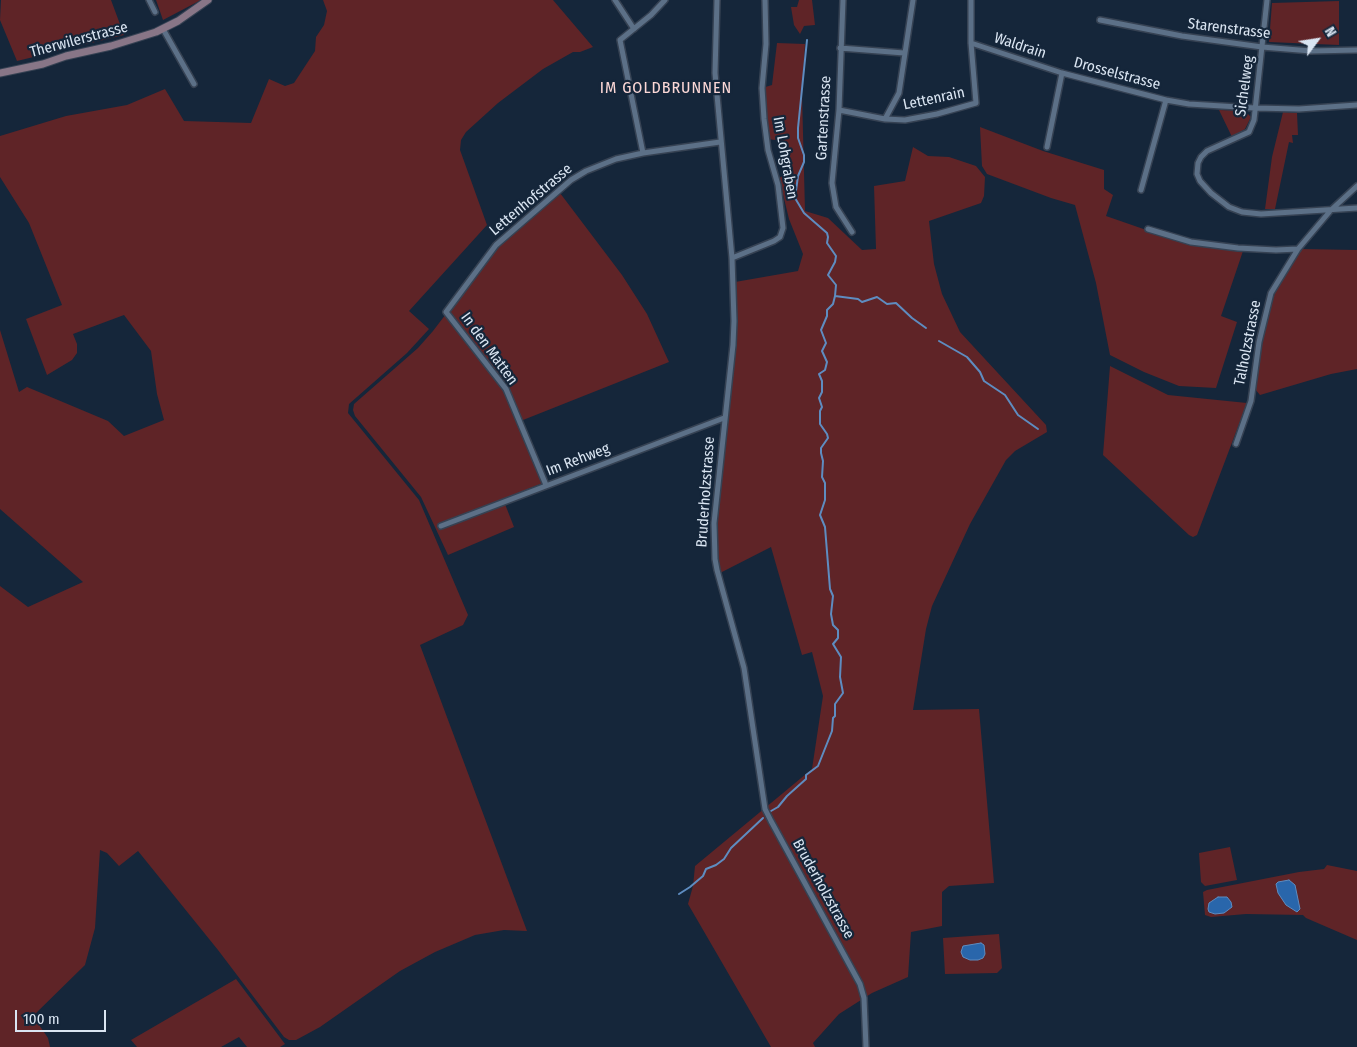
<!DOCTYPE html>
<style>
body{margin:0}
#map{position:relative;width:1357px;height:1047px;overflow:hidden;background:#15263a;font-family:"Fira Sans Condensed",sans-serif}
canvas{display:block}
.north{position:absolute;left:1292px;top:15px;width:50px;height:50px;-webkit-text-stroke:4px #15263a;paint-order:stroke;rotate:59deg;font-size:14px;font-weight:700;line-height:20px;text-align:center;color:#dae5f2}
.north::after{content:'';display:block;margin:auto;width:18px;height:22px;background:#dae5f2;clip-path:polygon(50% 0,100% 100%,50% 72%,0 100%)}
.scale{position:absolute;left:15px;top:1010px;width:91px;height:22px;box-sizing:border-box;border:2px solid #dae5f2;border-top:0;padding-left:6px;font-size:15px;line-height:18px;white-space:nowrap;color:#dae5f2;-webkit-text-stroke:4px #15263a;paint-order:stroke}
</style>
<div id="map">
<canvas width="1357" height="1047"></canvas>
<div class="north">N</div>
<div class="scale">100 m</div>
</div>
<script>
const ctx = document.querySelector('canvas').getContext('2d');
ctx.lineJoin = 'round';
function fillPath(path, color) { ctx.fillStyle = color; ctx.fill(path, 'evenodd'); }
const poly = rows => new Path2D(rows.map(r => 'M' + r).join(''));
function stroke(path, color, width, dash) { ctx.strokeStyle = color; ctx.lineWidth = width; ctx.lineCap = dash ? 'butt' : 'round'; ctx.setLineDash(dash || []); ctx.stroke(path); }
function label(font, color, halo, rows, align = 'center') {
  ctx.font = font + ' "Fira Sans Condensed",sans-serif'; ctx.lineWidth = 4.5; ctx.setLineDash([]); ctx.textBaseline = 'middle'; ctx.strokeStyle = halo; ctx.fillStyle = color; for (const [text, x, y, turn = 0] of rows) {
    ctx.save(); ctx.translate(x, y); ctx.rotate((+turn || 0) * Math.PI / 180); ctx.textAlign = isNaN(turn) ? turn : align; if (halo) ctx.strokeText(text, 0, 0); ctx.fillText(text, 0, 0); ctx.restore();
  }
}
fillPath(poly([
 [1,0,111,0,124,35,17,61,0,20],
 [156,0,201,0,163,20],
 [323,0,553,0,593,47,580,52,573,52,543,69,498,103,466,132,461,140,460,150,487,225,409,311,429,329,407,353,349,404,348,413,419,500,468,615,463,625,420,645,527,931,504,930,475,935,435,952,400,971,320,1027,296,1040,289,1040,284,1037,218,950,138,851,119,866,107,853,100,850,95,928,85,965,33,1016,48,1038,50,1047,0,1047,0,586,28,607,83,582,0,509,0,330,19,392,27,387,108,421,124,436,164,420,157,394,151,351,124,315,73,334,77,344,77,353,72,360,47,375,26,319,62,305,29,223,0,177,0,136,66,116,127,105,165,89,184,121,251,123,269,79,285,86,294,83,315,51,316,37,324,25,327,11],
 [799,0,812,0,815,25,804,26,800,34,794,25,791,7,797,7],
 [1339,1,1339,45,1269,42,1272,3],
 [777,43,805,44,802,94,805,211,828,218,862,250,876,249,874,186,905,181,913,147,928,156,949,157,976,166,985,177,984,196,981,203,929,221,934,264,942,294,960,332,1046,425,1047,432,1015,451,1006,460,970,524,932,606,926,629,913,710,979,709,994,883,949,886,942,892,942,926,911,932,908,977,872,993,839,1014,813,1043,815,1047,771,1047,688,904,693,886,695,866,812,769,823,696,812,652,802,655,771,547,720,573,717,560,715,534,735,353,735,282,798,271,803,254,789,219,779,178,789,172,784,141,767,139,762,88,772,85],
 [1219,110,1245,111,1251,117,1245,129,1232,137],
 [1283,112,1297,113,1298,135,1292,135,1293,143,1289,142,1275,209,1265,209,1272,157],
 [980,127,1043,151,1104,170,1104,189,1113,195,1106,216,1178,241,1243,251,1221,316,1237,322,1216,388,1179,386,1144,372,1110,355,1096,283,1075,205,1051,198,987,174,982,166],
 [560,193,622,275,647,314,669,362,518,422,543,483,503,499,514,527,448,555,421,497,355,416,353,410,354,404,418,348,433,331,497,247],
 [1301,249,1357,250,1357,369,1331,374,1260,395,1255,389,1265,326,1277,286],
 [1110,366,1168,395,1247,403,1197,535,1193,537,1189,535,1103,455],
 [1230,847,1237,880,1205,886,1201,882,1199,853],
 [1327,865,1357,871,1357,940,1306,918,1303,915,1246,914,1211,917,1205,915,1203,892,1207,890,1299,872,1324,869],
 [999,934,1002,968,997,973,945,974,943,938],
 [236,979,285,1044,280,1047,247,1047,239,1037,221,1047,137,1047,131,1040]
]), '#5f2427');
const water = poly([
 [1289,880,1295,885,1300,909,1297,912,1286,905,1278,893,1276,884,1278,882,1289,880],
 [1218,897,1227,897,1231,902,1232,907,1224,913,1215,914,1209,912,1208,909,1209,903,1218,897],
 [981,943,984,945,985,954,983,958,978,960,970,960,963,957,961,952,963,946,981,943]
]);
fillPath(water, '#2966ab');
stroke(water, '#5e8cc0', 1);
stroke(poly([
 [835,296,858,299,862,302,877,297,887,304,896,303,912,318,926,328],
 [939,341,967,357,980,372,984,381,1005,395,1018,415,1038,429],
 [771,811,778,807,787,796,806,779,806,775,818,766,832,731,833,718,835,716,835,704,843,693,840,677,841,657,833,644,838,638,838,630,833,625,831,614,833,596,830,589,825,527,820,515,825,500,825,483,822,477,823,461,821,453,821,448,828,438,827,434,820,424,820,411,822,407,819,398,822,392,822,381,819,374,825,370,827,362,822,351,826,343,821,330,827,316,827,310,833,304,835,296,836,285,828,275,835,262,836,256,827,243,828,237,827,233,804,213,795,198,798,176,804,162,804,155,798,138,798,128,807,40],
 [679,894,690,887,703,876,706,869,716,865,724,859,731,848,763,818]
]), '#5e8cc0', 2);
const minor = poly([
 [149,0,155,12],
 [615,0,634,29],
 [717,0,715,73,732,258,734,321,733,345,714,523,715,559,717,570,744,668,765,809,771,821,860,984,864,998,866,1047],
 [843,0,839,110,832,183,836,207,852,232],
 [1267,0,1254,120,1249,132,1207,151,1201,157,1198,163,1197,174,1200,181,1211,193,1229,207,1242,212,1261,214,1357,208],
 [1100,20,1182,36,1262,47,1311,51,1357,50],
 [163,29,194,84],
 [971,43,1062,73,1166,100,1189,104,1255,108,1299,109,1357,105],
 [840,48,904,53],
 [839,110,885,119,905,120,937,114,976,103,971,43,971,0],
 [885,119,899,93,913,0],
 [1047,147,1062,73],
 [643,153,620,40,651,15,665,0],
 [1141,190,1166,100],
 [1148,229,1191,242,1238,248,1276,250,1298,249],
 [732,258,774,241,780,237,783,228,778,185,768,150,764,119,762,88,766,44,765,0],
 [1236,444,1251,401,1259,342,1271,293,1298,249,1331,210,1357,186],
 [546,485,506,389,446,312,496,245,571,180,586,171,616,159,643,153,720,142],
 [441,526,724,418]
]);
const secondary = poly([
 [0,73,43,64,66,56,111,46,156,32,178,21,208,0]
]);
stroke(minor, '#364253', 8);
stroke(secondary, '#364253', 9);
stroke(minor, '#5c7087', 5);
stroke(secondary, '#887687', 7);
label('15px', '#dae5f2', '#15263a', [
 ["Starenstrasse",1229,29,7],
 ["Therwilerstrasse",79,40,-15],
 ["Waldrain",1020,46,18],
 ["Drosselstrasse",1117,74,15],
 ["Sichelweg",1245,86,-82],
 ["Lettenrain",934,99,-12],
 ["Gartenstrasse",824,118,-87],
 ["Im Lohgraben",785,158,80],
 ["Lettenhofstrasse",531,200,-40],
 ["Talholzstrasse",1248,343,-79],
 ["In den Matten",489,349,54],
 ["Im Rehweg",578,460,-21],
 ["Bruderholzstrasse",706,492,-86],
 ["Bruderholzstrasse",823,889,61]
]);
ctx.letterSpacing = '1px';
label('16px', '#fcd8d7', '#15263a', [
 ["IM GOLDBRUNNEN",666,89]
]);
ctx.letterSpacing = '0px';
</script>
